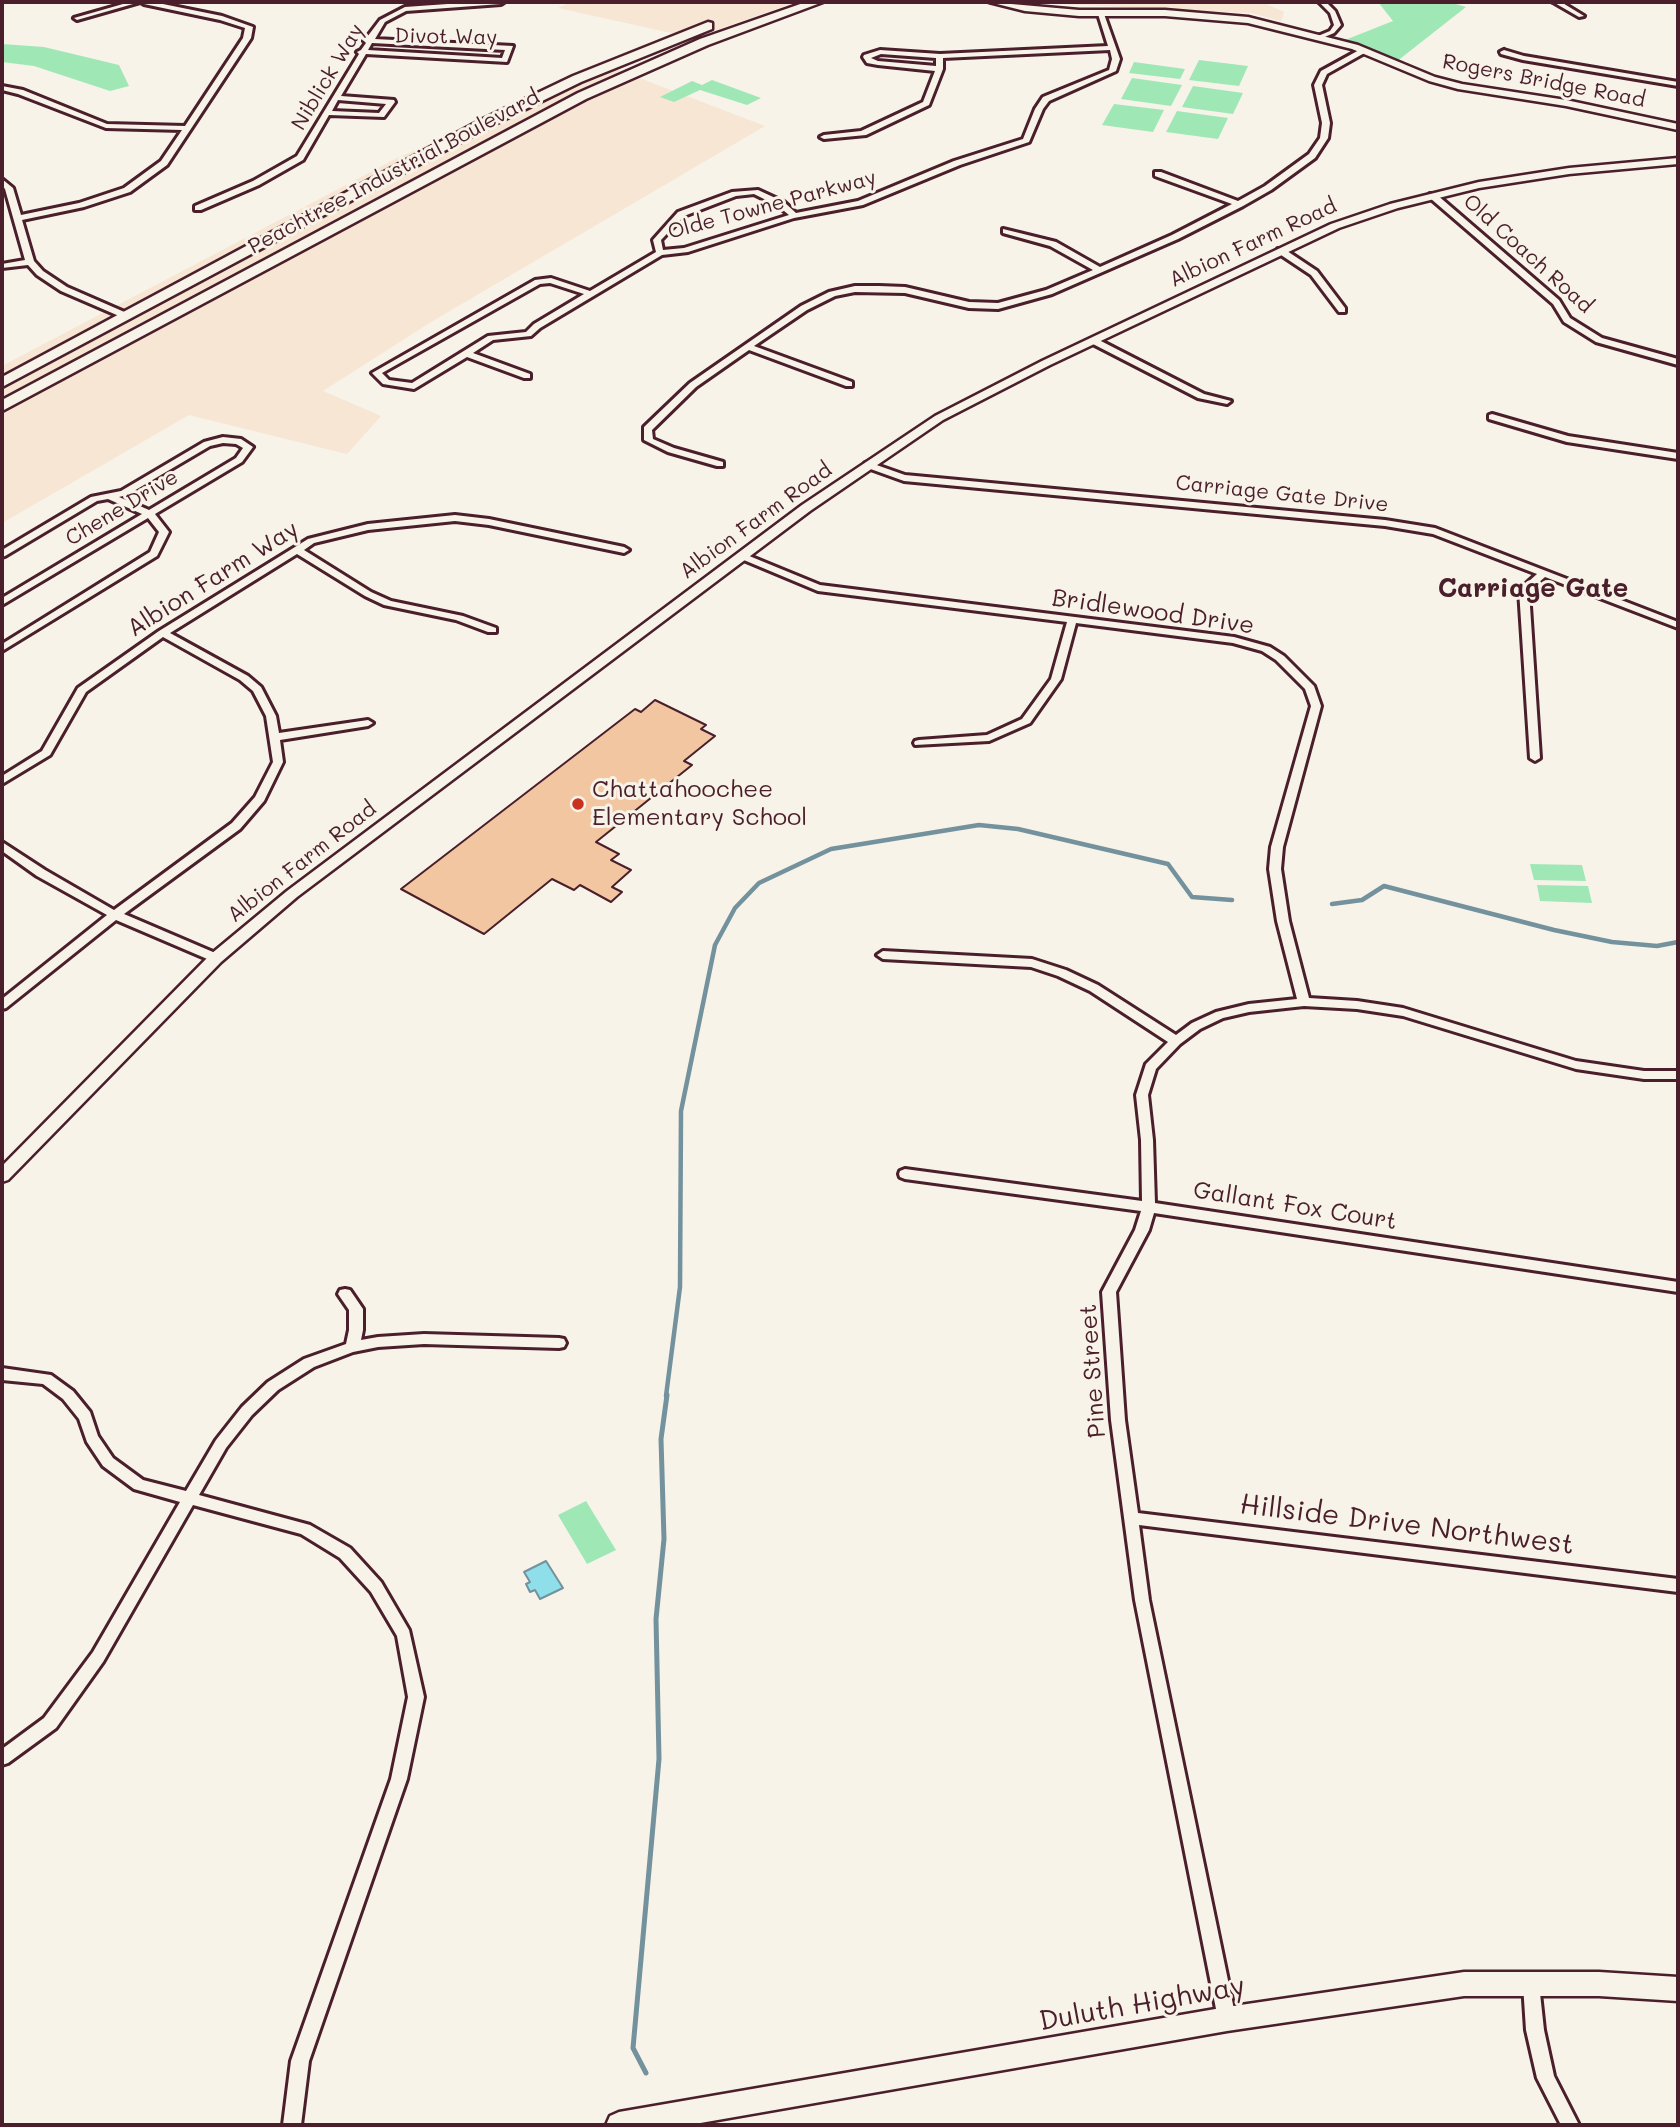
<!DOCTYPE html>
<style>
body{margin:0}
#map{position:relative;width:1680px;height:2127px;overflow:hidden;background:#f7f3e8;font-family:Mali,sans-serif}
canvas{display:block}
.frame{position:absolute;inset:0;border:4px solid #4a1f2b;pointer-events:none}
</style>
<div id="map">
<canvas width="1680" height="2127"></canvas>
<div class="frame"></div>
</div>
<script>
const ctx = document.querySelector('canvas').getContext('2d');
ctx.lineJoin = 'round';
function fillPath(path, color) { ctx.fillStyle = color; ctx.fill(path, 'evenodd'); }
const poly = rows => new Path2D(rows.map(r => 'M' + r).join(''));
function stroke(path, color, width, dash) { ctx.strokeStyle = color; ctx.lineWidth = width; ctx.lineCap = dash ? 'butt' : 'round'; ctx.setLineDash(dash || []); ctx.stroke(path); }
function label(font, color, halo, rows, align = 'center') {
  ctx.font = font + ' Mali,sans-serif'; ctx.lineWidth = 6; ctx.setLineDash([]); ctx.textBaseline = 'middle'; ctx.strokeStyle = halo; ctx.fillStyle = color; for (const [text, x, y, turn = 0] of rows) {
    ctx.save(); ctx.translate(x, y); ctx.rotate((+turn || 0) * Math.PI / 180); ctx.textAlign = isNaN(turn) ? turn : align; if (halo) ctx.strokeText(text, 0, 0); ctx.fillText(text, 0, 0); ctx.restore();
  }
}
fillPath(poly([
 [571,2,796,2,694,38,558,8],
 [1015,2,1262,2,1284,12,1281,21,1251,13],
 [613,68,765,126,431,322,323,391,381,416,347,454,189,415,2,523,2,366,399,157]
]), '#f6e6d3');
fillPath(poly([
 [1378,2,1449,2,1466,7,1396,62,1345,40,1393,21],
 [2,44,44,47,119,65,129,86,110,91,34,66,2,62],
 [1199,60,1248,66,1239,86,1189,80],
 [1134,62,1185,69,1180,79,1129,73],
 [1132,78,1182,85,1171,106,1121,99],
 [712,80,761,98,747,105,700,90,674,102,660,97,692,81,702,85],
 [1193,86,1243,93,1233,114,1182,107],
 [1114,104,1164,110,1153,132,1102,125],
 [1177,111,1228,118,1218,139,1166,132],
 [1530,864,1582,865,1586,881,1534,880],
 [1537,885,1588,886,1592,903,1540,901],
 [586,1501,616,1550,587,1564,558,1515]
]), '#9fe8b6');
const water = poly([
 [546,1561,563,1588,540,1599,535,1590,530,1592,526,1584,530,1582,524,1572,546,1561]
]);
fillPath(water, '#8edfe9');
stroke(water, '#73929d', 2);
stroke(poly([
 [1332,904,1362,900,1384,886,1554,930,1612,942,1657,946,1678,942],
 [666,1396,680,1287,681,1111,715,945,735,908,759,883,831,849,979,825,1018,829,1168,864,1192,897,1232,900]
]), '#73929d', 4.5);
stroke(poly([
 [646,2073,633,2048,659,1759,656,1619,664,1539,661,1439,667,1395]
]), '#73929d', 5);
const building = poly([
 [655,700,706,725,701,729,715,736,684,761,692,765,596,842,619,854,611,860,631,870,612,887,622,892,611,902,580,885,574,890,552,879,484,934,401,889,635,709,641,712,655,700]
]);
fillPath(building, '#f3c6a2');
stroke(building, '#4a1f2b', 2);
const minor = poly([
 [130,2,140,2,77,20,74,18,130,2],
 [141,2,153,2,222,16,253,27,251,38,167,165,130,192,84,207,22,220,34,261,43,271,67,287,129,314,129,318,126,319,61,291,37,275,28,265,2,268,2,264,25,260,5,189,2,185,2,179,13,188,21,215,79,203,124,188,161,161,182,130,106,128,18,94,2,90,2,86,23,90,107,124,185,126,243,38,245,28,220,20,144,4,141,2],
 [476,2,504,2,501,4,406,11,385,22,375,39,513,46,507,62,366,54,341,96,394,100,395,102,384,117,329,115,303,160,259,185,201,210,195,210,195,206,253,181,297,156,359,54,357,52,361,50,366,43,364,41,380,20,405,7,476,2],
 [372,43,505,50,502,58,368,50,372,43],
 [338,100,386,104,379,113,332,111,338,100],
 [1319,2,1326,2,1335,11,1341,25,1334,33,1320,39,1318,38,1318,36,1330,31,1334,25,1330,13,1319,2],
 [1553,2,1561,2,1584,16,1579,17,1553,2],
 [1101,12,1104,14,1120,59,1116,71,1049,101,1043,109,1029,142,960,165,863,205,794,218,688,252,662,255,540,328,531,336,493,340,473,353,530,374,530,378,524,378,467,357,414,389,383,384,372,373,535,280,551,278,590,291,656,252,653,240,678,212,732,192,758,190,784,202,796,213,858,201,954,161,1023,139,1035,109,1043,97,1109,70,1112,59,1110,50,943,58,943,69,929,105,866,135,824,139,820,137,824,135,861,131,923,102,935,71,878,65,867,63,863,57,864,55,880,50,940,54,1108,46,1098,14,1101,12],
 [881,54,936,58,936,66,878,61,871,58,881,54],
 [754,194,778,206,789,215,684,248,663,250,661,240,684,216,736,196,754,194],
 [550,283,584,294,534,324,526,332,488,336,412,383,389,380,382,373,540,284,550,283],
 [1361,49,1368,51,1327,74,1322,85,1330,123,1328,138,1315,158,1271,190,1243,206,1178,239,1052,294,998,309,969,308,905,293,855,292,835,296,807,310,754,346,852,382,852,386,846,386,749,350,696,387,652,430,653,439,674,448,723,462,723,466,717,466,668,452,644,440,644,427,690,383,801,306,829,292,855,286,879,286,905,287,969,302,998,303,1046,290,1093,270,1050,246,1003,233,1003,229,1056,242,1100,267,1172,235,1232,204,1155,176,1155,172,1161,172,1238,201,1265,186,1309,154,1320,138,1322,123,1314,85,1321,71,1361,49],
 [1504,50,1524,56,1678,82,1678,86,1523,60,1501,54,1500,52,1504,50],
 [1430,194,1436,194,1559,300,1570,318,1602,338,1678,359,1678,365,1596,342,1564,322,1553,304,1430,198,1430,194],
 [1278,249,1284,249,1317,271,1345,308,1345,312,1339,312,1311,275,1278,253,1278,249],
 [1091,339,1097,339,1204,394,1231,401,1227,404,1198,398,1091,343,1091,339],
 [1492,414,1568,436,1678,453,1678,459,1567,442,1489,419,1489,415,1492,414],
 [223,437,241,439,253,447,242,462,155,514,169,532,157,556,2,651,2,644,150,552,159,532,148,518,2,605,2,598,142,514,108,499,97,501,5,556,2,557,2,550,91,497,121,491,204,442,223,437],
 [223,443,236,444,243,448,236,458,149,510,119,497,127,495,210,446,223,443],
 [868,462,905,475,1385,520,1435,528,1678,622,1678,628,1545,577,1529,591,1540,758,1535,761,1530,758,1519,590,1537,574,1433,534,1385,526,904,481,865,467,865,463,868,462],
 [455,515,489,519,624,547,629,550,624,553,489,525,455,521,368,530,314,543,304,550,371,592,391,601,463,616,496,628,496,632,488,632,456,620,384,605,365,596,297,554,170,633,248,676,261,687,276,716,279,733,368,720,373,723,368,726,280,740,283,762,264,801,240,829,124,914,220,955,222,958,220,961,212,961,116,920,6,1008,2,1009,2,999,107,915,37,876,2,851,2,842,45,870,114,910,232,823,255,797,273,762,266,716,253,691,240,680,163,637,86,692,50,755,2,784,2,776,42,751,78,688,159,631,308,539,368,524,455,515],
 [742,553,820,585,1234,637,1270,647,1284,656,1314,686,1321,706,1283,847,1281,869,1289,921,1309,998,1357,1001,1403,1008,1576,1061,1644,1071,1678,1071,1678,1079,1644,1079,1576,1069,1403,1016,1357,1009,1304,1006,1249,1012,1223,1018,1200,1029,1180,1044,1156,1069,1148,1095,1153,1140,1155,1203,1678,1282,1678,1292,1154,1213,1149,1230,1116,1292,1125,1420,1138,1513,1678,1579,1678,1592,1139,1525,1149,1600,1236,2019,1233,2025,1227,2028,1221,2025,1218,2019,1135,1600,1111,1420,1102,1292,1135,1230,1141,1211,905,1179,900,1177,899,1174,900,1171,905,1169,1142,1201,1141,1140,1136,1095,1146,1064,1168,1042,1090,991,1058,976,1031,967,883,959,877,955,883,951,1032,959,1066,970,1098,985,1176,1035,1192,1023,1216,1012,1249,1004,1297,999,1277,921,1269,869,1271,847,1311,706,1305,689,1276,660,1262,651,1233,643,1076,623,1061,679,1030,723,989,741,915,745,914,743,915,741,919,740,987,735,1022,719,1051,679,1067,622,818,591,739,558,739,554,742,553],
 [345,1289,350,1290,363,1309,363,1330,361,1340,378,1337,424,1334,559,1338,564,1339,566,1343,564,1347,559,1348,424,1344,378,1347,353,1352,314,1367,278,1390,252,1415,226,1448,199,1495,310,1525,350,1548,381,1582,409,1630,424,1697,407,1779,309,2061,301,2125,283,2125,291,2061,391,1779,408,1697,397,1636,371,1592,340,1558,301,1534,193,1505,103,1662,56,1728,8,1763,2,1765,2,1749,44,1718,93,1652,180,1502,134,1489,103,1466,87,1442,79,1419,63,1399,43,1384,2,1380,2,1368,51,1375,73,1391,90,1412,98,1436,113,1458,143,1480,186,1491,216,1440,242,1407,268,1382,304,1359,346,1344,349,1330,349,1310,338,1294,340,1290,345,1289],
 [1531,1976,1537,1978,1539,1984,1544,2030,1554,2076,1579,2125,1561,2125,1537,2078,1526,2030,1523,1984,1525,1978,1531,1976]
]);
const tertiary = poly([
 [989,2,1079,10,1165,10,1248,17,1358,45,1435,77,1462,84,1566,100,1678,124,1678,130,1566,106,1458,89,1429,81,1352,49,1248,23,1165,16,1079,16,1025,11,989,2],
 [1678,158,1678,164,1569,174,1479,188,1398,208,1339,228,1050,365,943,420,810,511,297,897,221,962,8,1180,2,1182,2,1166,211,954,287,891,802,505,935,416,1042,361,1331,224,1390,204,1479,182,1569,168,1678,158]
]);
const secondary = poly([
 [1464,1972,1599,1972,1678,1977,1678,2001,1599,1996,1464,1996,1227,2031,689,2125,606,2125,610,2116,619,2112,1227,2007,1464,1972]
]);
const trunk = poly([
 [806,2,823,2,708,45,586,99,2,411,2,400,578,93,700,39,806,2],
 [708,22,712,23,712,29,581,82,491,126,2,387,2,377,481,120,573,76,708,22]
]);
stroke(minor, '#4a1f2b', 6);
stroke(tertiary, '#4a1f2b', 5);
stroke(secondary, '#4a1f2b', 5);
stroke(trunk, '#4a1f2b', 5);
fillPath(minor, '#f7f3e8');
fillPath(tertiary, '#f7f3e8');
fillPath(secondary, '#f7f3e8');
fillPath(trunk, '#f7f3e8');
for (const [x, y, r, color] of [
 [578,804,7,"#c8321e"]
]) { const dot = new Path2D(); dot.arc(x, y, r, 0, 2 * Math.PI); ctx.fillStyle = color; ctx.fill(dot); stroke(dot, '#f7f3e8', 2.5); }
label('21px', '#4a1f2b', '#f7f3e8', [
 ["Divot Way",446,37,1],
 ["Niblick Way",328,77,-59],
 ["Rogers Bridge Road",1544,81,11],
 ["Peachtree Industrial Boulevard",394,172,-28],
 ["Olde Towne Parkway",772,205,-15],
 ["Albion Farm Road",1253,243,-25],
 ["Old Coach Road",1528,254,42],
 ["Carriage Gate Drive",1282,494,6],
 ["Chene Drive",122,508,-31],
 ["Albion Farm Road",756,521,-36],
 ["Albion Farm Road",302,862,-38]
]);
label('24px', '#4a1f2b', '#f7f3e8', [
 ["Albion Farm Way",213,579,-32],
 ["Bridlewood Drive",1153,612,8],
 ["Gallant Fox Court",1295,1206,9],
 ["Pine Street",1093,1371,-94]
]);
label('24px', '#4a1f2b', '#f7f3e8', [
 ["Chattahoochee",592,790],
 ["Elementary School",592,818]
], 'left');
label('bold 26px', '#4a1f2b', '#f7f3e8', [
 ["Carriage Gate",1533,589]
]);
label('28px', '#4a1f2b', '#f7f3e8', [
 ["Hillside Drive Northwest",1407,1525,7],
 ["Duluth Highway",1142,2004,-10]
]);
</script>
